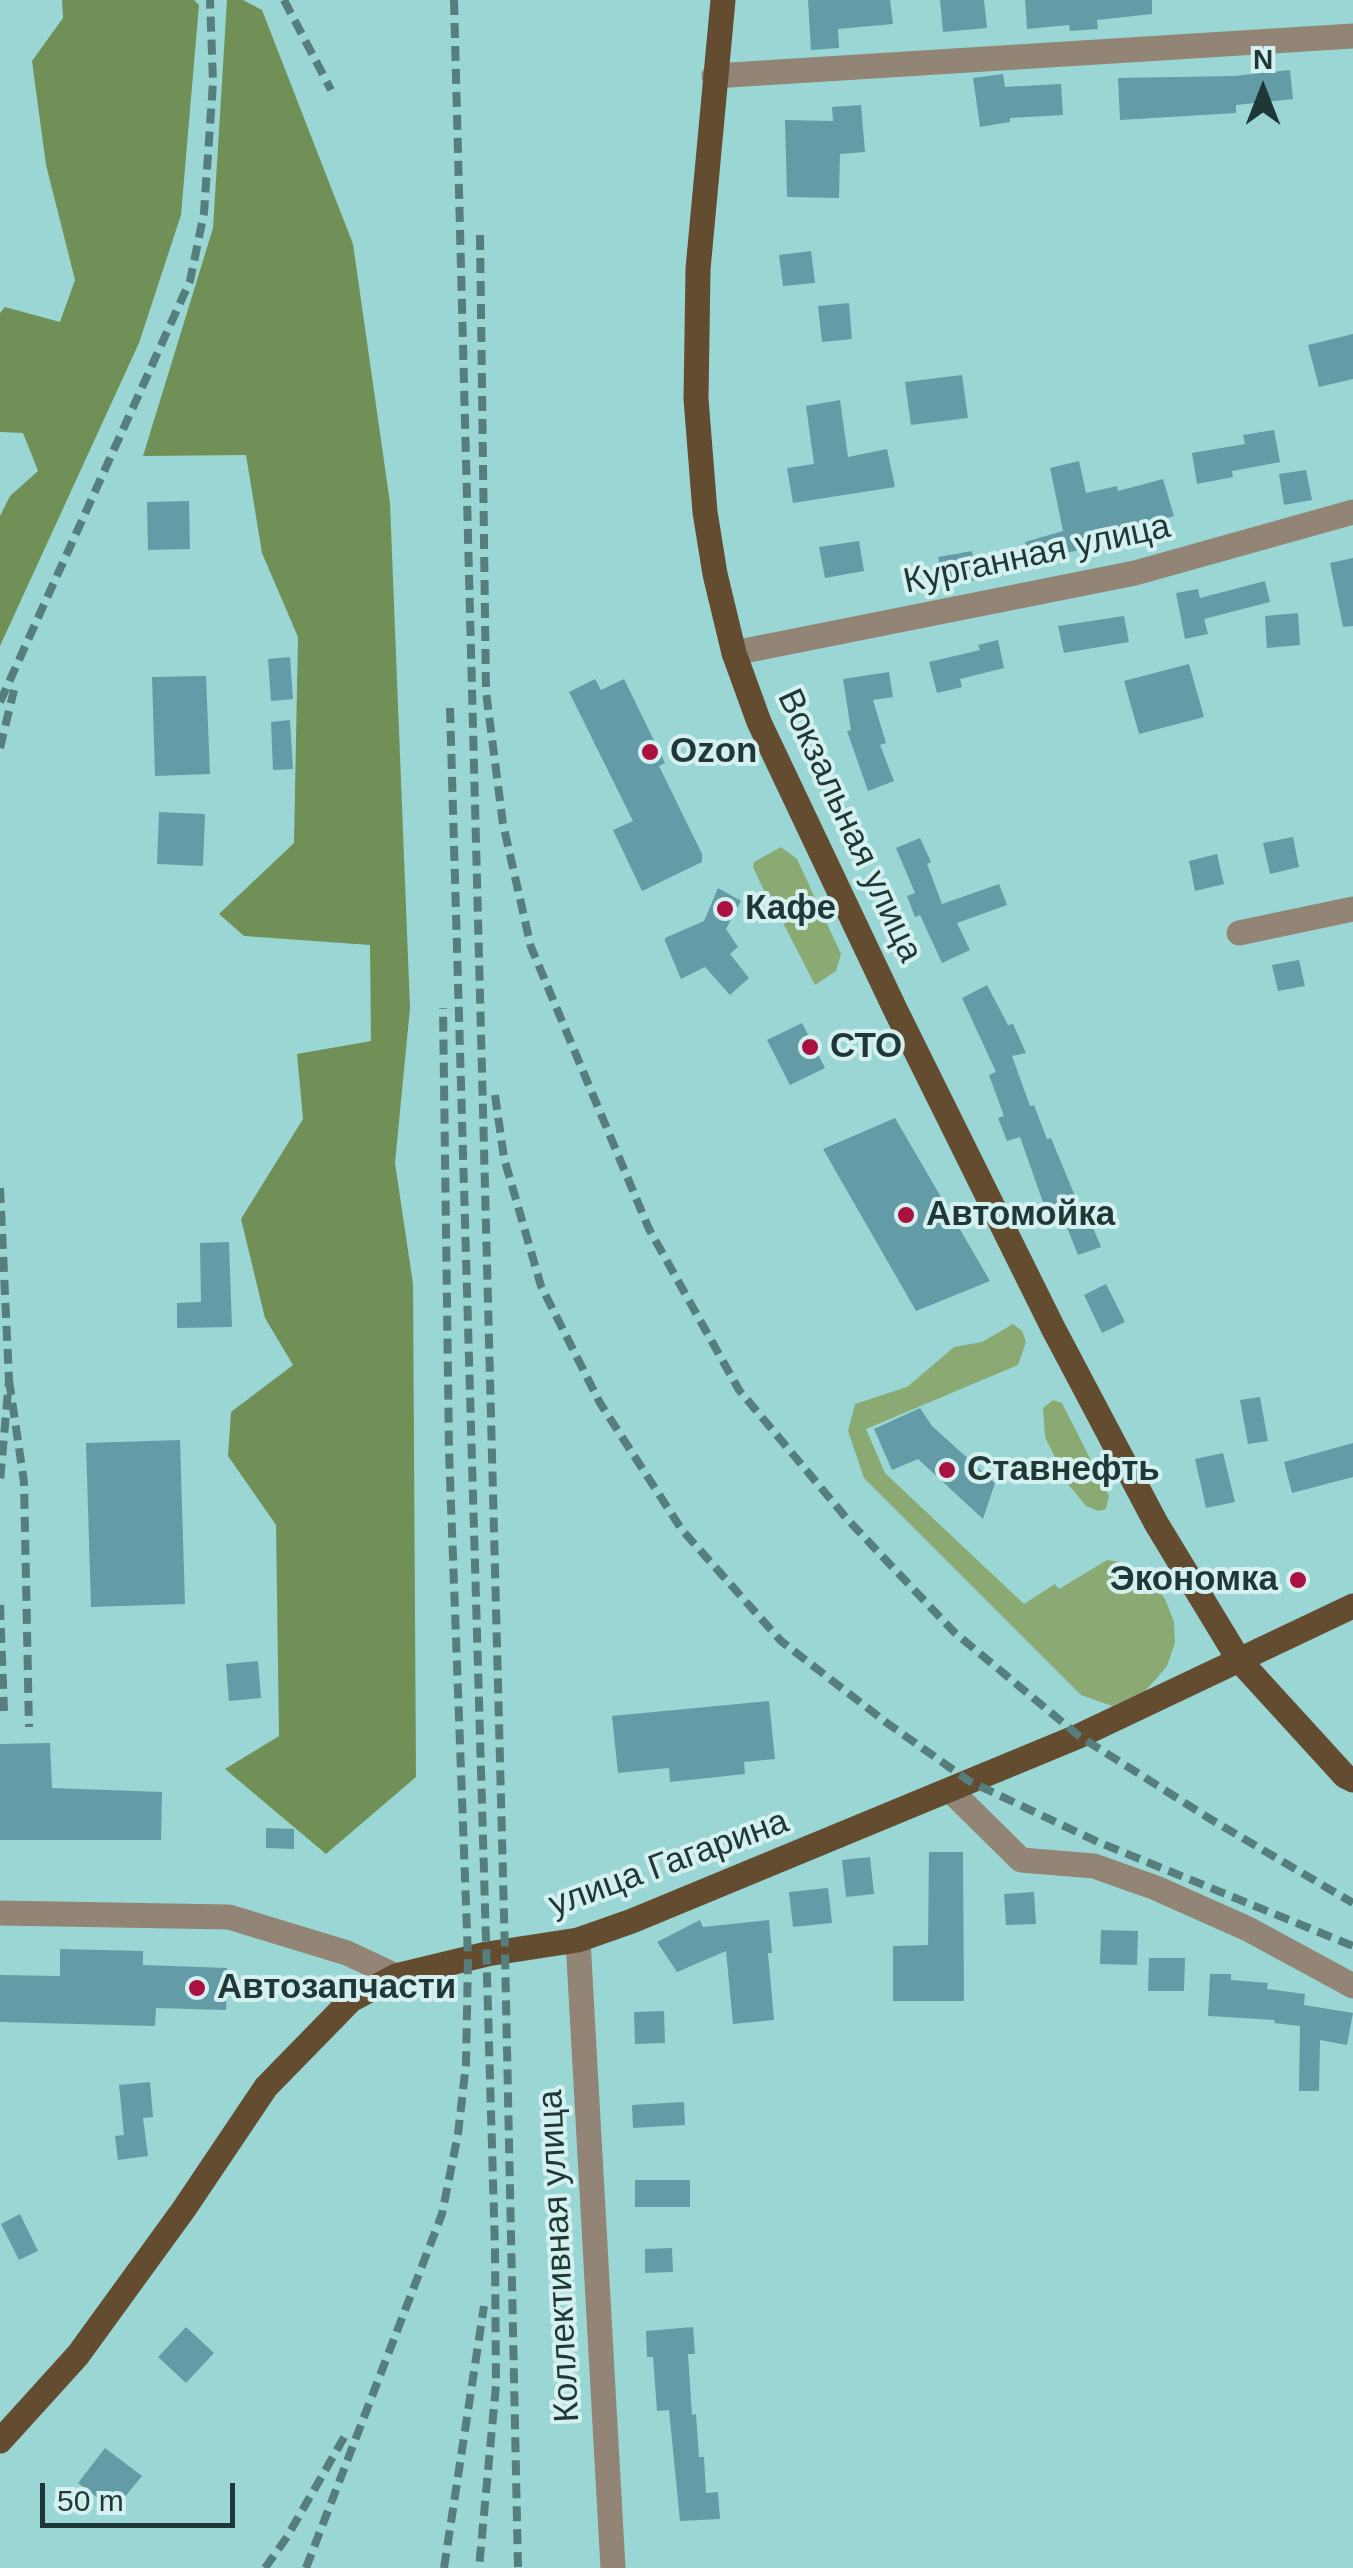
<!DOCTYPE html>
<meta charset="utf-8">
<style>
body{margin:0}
#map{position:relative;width:1353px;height:2568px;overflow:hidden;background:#9ad7d4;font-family:Helvetica,sans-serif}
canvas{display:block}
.north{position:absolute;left:1213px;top:40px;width:100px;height:100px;-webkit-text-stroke:8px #d4f1ef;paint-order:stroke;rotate:0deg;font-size:28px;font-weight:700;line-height:40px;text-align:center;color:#1f3837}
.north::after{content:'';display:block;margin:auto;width:35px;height:45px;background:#1f3837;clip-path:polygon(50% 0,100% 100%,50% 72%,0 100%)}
.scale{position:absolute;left:40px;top:2483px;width:195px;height:45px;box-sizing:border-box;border:5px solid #1f3837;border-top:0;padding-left:12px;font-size:30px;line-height:35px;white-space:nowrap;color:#1f3837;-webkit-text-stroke:8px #d4f1ef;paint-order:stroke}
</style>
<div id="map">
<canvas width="1353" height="2568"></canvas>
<div class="north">N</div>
<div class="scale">50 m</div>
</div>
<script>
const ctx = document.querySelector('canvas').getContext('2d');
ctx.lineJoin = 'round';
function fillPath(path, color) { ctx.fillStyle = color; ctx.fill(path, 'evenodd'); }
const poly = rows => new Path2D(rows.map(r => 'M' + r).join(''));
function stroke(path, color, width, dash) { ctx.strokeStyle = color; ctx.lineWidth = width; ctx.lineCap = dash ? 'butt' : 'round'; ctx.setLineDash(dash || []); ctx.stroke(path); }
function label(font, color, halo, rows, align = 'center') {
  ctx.font = font + ' Helvetica,sans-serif'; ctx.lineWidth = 8; ctx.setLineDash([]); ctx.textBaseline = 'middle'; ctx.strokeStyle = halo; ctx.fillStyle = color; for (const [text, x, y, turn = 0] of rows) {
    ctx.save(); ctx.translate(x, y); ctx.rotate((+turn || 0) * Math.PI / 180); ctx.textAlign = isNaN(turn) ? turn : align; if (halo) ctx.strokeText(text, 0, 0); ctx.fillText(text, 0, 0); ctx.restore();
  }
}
fillPath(poly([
 [781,847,797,859,841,954,836,971,815,985,779,915,781,908,776,898,765,893,753,867,754,862],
 [1013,1324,1022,1331,1026,1342,1018,1365,866,1429,885,1473,1024,1604,1055,1584,1059,1589,1107,1560,1127,1563,1148,1577,1165,1599,1174,1622,1175,1643,1167,1666,1156,1679,1144,1692,1112,1706,1081,1695,864,1478,848,1431,855,1404,907,1387,954,1347,982,1342],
 [1053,1400,1062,1403,1109,1496,1106,1509,1098,1511,1086,1506,1068,1484,1045,1437,1043,1408]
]), '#8ba973');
fillPath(poly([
 [62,0,194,0,199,5,181,215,139,343,0,646,0,516,10,496,38,471,23,433,0,432,0,313,5,307,60,322,75,280,46,165,32,61,63,18],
 [227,0,243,0,262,10,353,244,390,503,410,1008,395,1163,413,1284,416,1777,326,1854,225,1769,279,1736,276,1525,228,1456,231,1412,293,1365,265,1318,241,1219,303,1119,297,1054,371,1041,370,945,244,936,219,914,294,843,298,637,262,553,246,455,143,456,213,228]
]), '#719058');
fillPath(poly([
 [808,0,890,0,893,24,838,29,839,48,811,50],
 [940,0,984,0,987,28,943,32],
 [1025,0,1152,0,1152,14,1097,20,1098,29,1070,31,1069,25,1027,29],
 [1290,70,1293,99,1236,105,1236,113,1120,120,1118,78,1234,76],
 [1003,74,1005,87,1061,84,1063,115,1010,118,1010,122,980,127,973,78],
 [861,105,865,152,840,154,839,198,787,197,785,120,833,121,832,107],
 [811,251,815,283,783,286,779,255],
 [849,303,852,339,822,342,818,306],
 [1353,334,1353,379,1319,387,1308,345],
 [962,375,968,418,911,425,905,382],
 [840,400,848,457,887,449,895,487,793,503,787,468,814,464,806,406],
 [1274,430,1280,462,1232,471,1233,477,1197,484,1192,453,1245,444,1243,435],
 [1079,461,1086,493,1117,486,1118,491,1163,479,1174,516,1128,531,1130,541,1059,554,1060,560,1032,568,1025,542,1063,531,1050,468],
 [1306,470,1312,500,1284,505,1279,474],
 [189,501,190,549,148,550,147,502],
 [859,541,864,571,825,578,819,547],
 [972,551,976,580,943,585,938,557],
 [1353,558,1353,626,1343,627,1330,563],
 [1265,581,1270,602,1204,619,1208,634,1185,639,1176,593,1198,589,1200,598],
 [1298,613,1300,645,1267,648,1265,616],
 [1124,616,1129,642,1064,653,1058,626],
 [998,640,1004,668,960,679,962,687,937,693,929,662,980,650,978,645],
 [290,657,293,699,271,701,268,659],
 [1189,664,1204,717,1139,734,1124,681],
 [889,672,893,697,873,700,886,743,880,745,894,781,868,791,847,731,851,730,843,679],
 [206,676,210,774,155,776,152,677],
 [595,679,601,690,624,679,665,763,659,766,702,854,702,862,642,891,613,830,633,821,569,692],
 [290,720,293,769,273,770,271,722],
 [159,812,205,814,203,866,157,864],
 [1293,837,1299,867,1270,874,1263,843],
 [920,838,931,862,927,864,942,904,999,884,1007,905,957,923,970,950,942,963,920,915,915,917,907,896,915,893,896,848],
 [1217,854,1224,884,1195,891,1189,861],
 [718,888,741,901,726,929,738,947,730,954,749,978,730,995,705,967,681,979,665,941,665,938,704,921],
 [1299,960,1305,986,1278,991,1272,965],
 [987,985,1008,1025,1013,1024,1026,1053,1012,1056,1030,1106,1034,1105,1047,1139,1051,1138,1075,1196,1045,1208,1020,1137,1007,1141,998,1118,1004,1116,989,1075,996,1072,962,998],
 [802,1023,825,1068,790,1085,767,1040],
 [895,1118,990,1281,916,1311,823,1149],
 [1084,1206,1101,1247,1078,1255,1062,1215],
 [229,1242,232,1327,177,1328,177,1303,201,1302,200,1243],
 [1106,1284,1125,1322,1102,1333,1084,1295],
 [1260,1397,1268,1441,1248,1444,1240,1400],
 [920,1408,932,1426,995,1483,983,1519,918,1459,892,1470,874,1429],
 [180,1440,185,1604,91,1607,86,1443],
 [1353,1443,1353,1477,1292,1493,1284,1462],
 [1223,1453,1235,1502,1206,1508,1195,1459],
 [258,1661,261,1698,229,1701,226,1664],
 [769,1701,775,1759,744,1762,745,1774,670,1782,669,1768,618,1773,612,1716],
 [50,1743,52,1788,162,1792,161,1840,0,1840,0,1744],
 [266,1828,294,1829,294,1849,266,1848],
 [929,1852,963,1852,964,2001,893,2001,893,1946,928,1945],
 [870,1857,874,1894,846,1897,842,1860],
 [828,1888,832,1923,793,1927,789,1892],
 [1034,1892,1036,1924,1006,1925,1004,1894],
 [700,1920,703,1927,769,1920,772,1953,768,1953,774,2020,733,2024,726,1951,677,1972,657,1942],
 [1101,1930,1138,1931,1137,1965,1100,1964],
 [60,1949,143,1951,143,1965,227,1968,226,2010,156,2008,155,2026,0,2022,0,1975,60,1976],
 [1149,1958,1185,1958,1184,1991,1148,1991],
 [1210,1974,1231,1974,1231,1980,1268,1983,1267,1989,1305,1994,1304,2005,1353,2013,1347,2045,1320,2040,1319,2091,1299,2091,1300,2026,1274,2023,1275,2020,1208,2016],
 [664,2011,665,2043,635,2044,634,2012],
 [150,2082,153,2117,143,2118,148,2156,118,2160,115,2136,124,2135,119,2085],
 [684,2102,685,2125,633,2128,632,2105],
 [635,2180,690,2180,690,2207,635,2207],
 [20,2214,38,2251,19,2260,1,2224],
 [672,2248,673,2272,645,2273,645,2249],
 [186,2327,214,2353,186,2383,158,2357],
 [693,2327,695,2354,688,2354,692,2415,696,2414,699,2457,704,2457,706,2493,718,2492,720,2519,680,2521,669,2410,657,2411,653,2357,647,2357,646,2331],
 [105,2448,142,2476,114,2510,78,2483]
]), '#639ca7');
stroke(poly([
 [714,76,1353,36],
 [734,653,1135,573,1353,512],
 [1239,933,1353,909],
 [950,1790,1021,1860,1094,1866,1156,1888,1248,1929,1353,1986],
 [0,1913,229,1917,347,1953,396,1976],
 [578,1940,613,2568]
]), '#928575', 25);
stroke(poly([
 [723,0,698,269,696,399,705,512,715,574,734,653,759,722,895,1009,1053,1328,1156,1523,1239,1660,1345,1776,1353,1780],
 [0,2441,78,2355,184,2209,266,2087,351,2000,396,1976,487,1954,578,1940,632,1921,1079,1736,1353,1606]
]), '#634c30', 25);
stroke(poly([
 [284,0,331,90],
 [454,0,505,1953,518,2568],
 [480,235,486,692,503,824,531,947,649,1229,739,1390,848,1520,954,1632,1079,1736,1212,1820,1353,1903],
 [0,702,190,281,204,213,213,82,210,0],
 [450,708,495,2250,496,2385,479,2568],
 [0,748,14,690],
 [495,1095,504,1158,541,1286,600,1403,682,1530,781,1641,887,1723,969,1781,1098,1842,1353,1946],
 [0,1188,9,1380,0,1482],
 [9,1380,24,1482,29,1727],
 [0,1605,4,1711],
 [265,2568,287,2537,346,2434],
 [306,2568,442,2214,458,2134,466,2064,468,1958,449,1451,443,1008],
 [444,2568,484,2306]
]), '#557e7c', 8, [15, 8]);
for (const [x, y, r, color] of [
 [650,752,10,"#a91240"],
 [725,909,10,"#a91240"],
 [810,1047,10,"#a91240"],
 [906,1215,10,"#a91240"],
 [947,1470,10,"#a91240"],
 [1298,1580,10,"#a91240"],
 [197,1988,10,"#a91240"]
]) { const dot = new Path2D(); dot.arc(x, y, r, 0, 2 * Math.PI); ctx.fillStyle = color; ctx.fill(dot); stroke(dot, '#d4f1ef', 4); }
label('35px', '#1f3837', '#d4f1ef', [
 ["Курганная улица",1037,555,-12],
 ["Вокзальная улица",849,826,65],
 ["улица Гагарина",669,1864,-20],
 ["Коллективная улица",560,2256,-93]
]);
label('bold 35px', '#1f3837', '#d4f1ef', [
 ["Ozon",670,752],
 ["Кафе",745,909],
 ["СТО",830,1047],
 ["Автомойка",926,1215],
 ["Ставнефть",967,1470],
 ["Экономка",1278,1580,"right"],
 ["Автозапчасти",217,1988]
], 'left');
</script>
